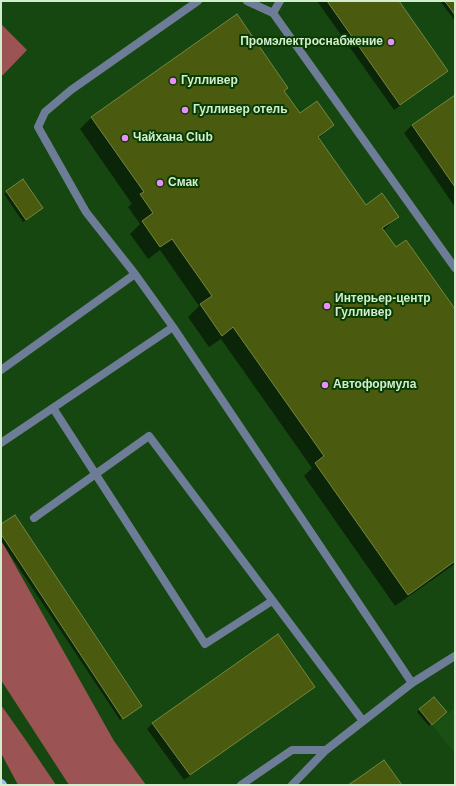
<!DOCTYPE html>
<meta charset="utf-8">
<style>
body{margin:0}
#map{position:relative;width:456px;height:786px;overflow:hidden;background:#164710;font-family:Arial,sans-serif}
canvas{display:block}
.frame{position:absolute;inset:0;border:2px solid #d3edcf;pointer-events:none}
</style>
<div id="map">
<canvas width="456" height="786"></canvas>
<div class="frame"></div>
</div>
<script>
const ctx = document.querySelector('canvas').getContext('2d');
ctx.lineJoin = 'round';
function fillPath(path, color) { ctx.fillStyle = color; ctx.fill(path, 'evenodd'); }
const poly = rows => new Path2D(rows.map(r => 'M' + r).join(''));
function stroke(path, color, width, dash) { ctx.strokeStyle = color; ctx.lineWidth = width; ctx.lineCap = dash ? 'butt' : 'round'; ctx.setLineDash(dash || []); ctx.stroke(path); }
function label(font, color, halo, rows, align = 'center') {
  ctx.font = font + ' Arial,sans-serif'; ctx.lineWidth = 4; ctx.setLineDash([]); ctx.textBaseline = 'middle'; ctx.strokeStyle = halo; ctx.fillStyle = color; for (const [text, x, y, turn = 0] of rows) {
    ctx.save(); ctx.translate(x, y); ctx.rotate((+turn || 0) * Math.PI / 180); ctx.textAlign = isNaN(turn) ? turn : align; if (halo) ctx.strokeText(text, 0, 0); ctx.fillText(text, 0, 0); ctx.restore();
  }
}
fillPath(poly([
 [455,708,455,754,433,726]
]), '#1a5012');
fillPath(poly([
 [1,24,27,50,3,75,1,75],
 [1,540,114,741,146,785,69,785,1,680],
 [1,705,25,739,56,785,18,785,1,753]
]), '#9c5353');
fillPath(poly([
 [317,1,397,1,447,71,394,110],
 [440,1,455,1,455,21],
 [283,91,300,114,333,125,318,139,365,206,398,216,383,231,396,248,455,310,455,564,395,606,304,476,312,468,221,339,209,347,188,317,199,306,160,250,148,259,130,234,140,224,128,207,132,204,80,129,92,117],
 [455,96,455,207,404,133,412,125],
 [22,180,39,211,23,222,4,194],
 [1,525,138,709,120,720,1,541],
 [314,686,184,780,147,729,153,723],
 [433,698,443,715,429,726,417,712]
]), '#0007');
const building = poly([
 [327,1,399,1,448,71,400,105,327,1],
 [444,1,455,1,455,15,447,4,444,1],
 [237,14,288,88,284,91,300,113,317,101,334,125,318,137,366,205,382,193,399,217,382,228,396,247,406,240,455,309,455,561,408,595,315,463,324,456,233,327,222,336,200,304,212,296,172,239,160,247,142,221,153,213,140,194,144,192,91,117,237,14],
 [455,95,455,187,412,125,455,95],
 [23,179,43,208,26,220,6,191,23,179],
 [15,515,142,706,123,719,1,534,1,524,15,515],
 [278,634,315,687,190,775,152,723,278,634],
 [434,697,447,712,432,725,419,709,434,697],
 [384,760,402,785,348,785,363,775,384,760]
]);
fillPath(building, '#4a5a0e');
stroke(building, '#758741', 1);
stroke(poly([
 [198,1,71,90,45,112,38,127,86,212,135,274,173,327,412,683,455,656],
 [247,1,273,13,455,268],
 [273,13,280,1],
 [1,370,135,274],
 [53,408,205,644,272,601],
 [1,443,173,327],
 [34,518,149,436,363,721],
 [241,785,292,750,326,750],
 [292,785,326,750,412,683]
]), '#6e7d97', 8);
stroke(poly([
 [1,784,2,785]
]), '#9fbdf3', 10);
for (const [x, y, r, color] of [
 [391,42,4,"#eb8dfc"],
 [173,81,4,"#eb8dfc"],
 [185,110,4,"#eb8dfc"],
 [125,138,4,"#eb8dfc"],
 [160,183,4,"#eb8dfc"],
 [327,306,4,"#eb8dfc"],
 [325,385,4,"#eb8dfc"]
]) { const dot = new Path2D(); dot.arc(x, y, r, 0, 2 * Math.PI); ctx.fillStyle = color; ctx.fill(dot); stroke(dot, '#093c03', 1.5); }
label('bold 12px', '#d3edcf', '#093c03', [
 ["Промэлектроснабжение",383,42,"right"],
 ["Гулливер",181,81],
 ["Гулливер отель",193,110],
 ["Чайхана Club",133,138],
 ["Смак",168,183],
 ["Интерьер-центр",335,299],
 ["Гулливер",335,313],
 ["Автоформула",333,385]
], 'left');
</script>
